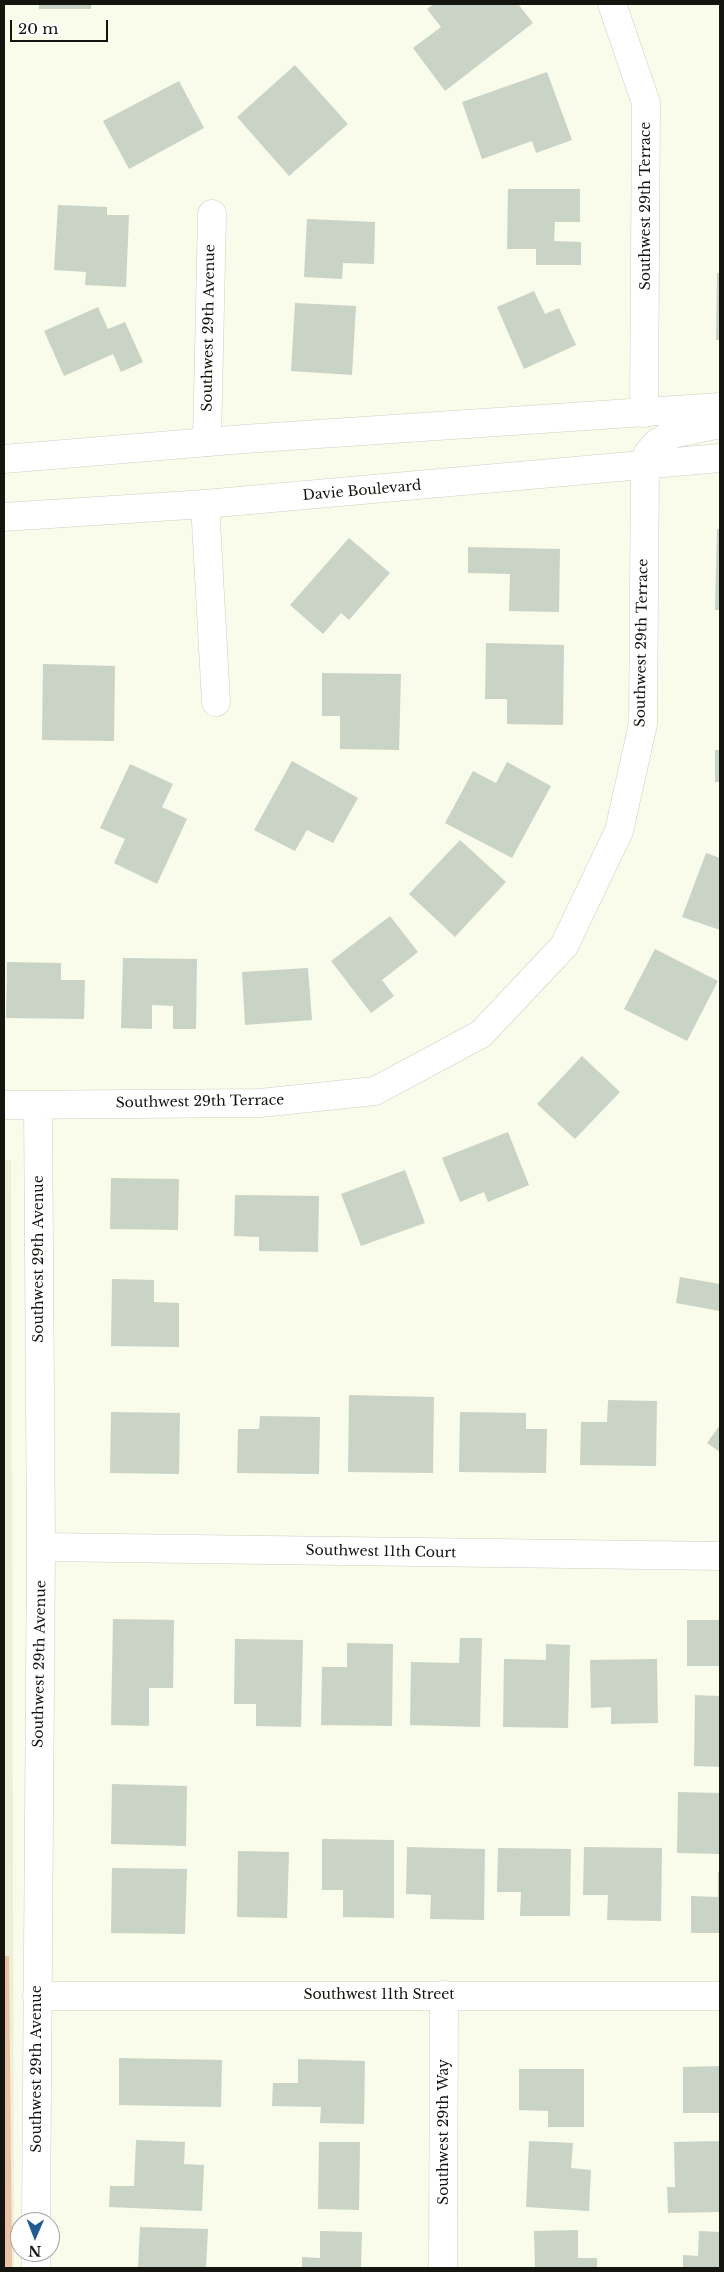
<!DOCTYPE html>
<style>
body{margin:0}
#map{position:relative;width:724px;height:2272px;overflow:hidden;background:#f9fbeb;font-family:"Libre Baskerville",serif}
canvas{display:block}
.frame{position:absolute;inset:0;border:5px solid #14150f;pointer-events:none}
.north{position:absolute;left:10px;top:2212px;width:50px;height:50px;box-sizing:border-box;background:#fff;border:1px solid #a1a19f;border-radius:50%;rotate:181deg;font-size:14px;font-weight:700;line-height:20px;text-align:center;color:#14150f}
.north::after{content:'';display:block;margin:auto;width:18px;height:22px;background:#205b92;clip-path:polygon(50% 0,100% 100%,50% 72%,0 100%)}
.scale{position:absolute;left:10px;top:20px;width:98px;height:22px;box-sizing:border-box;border:2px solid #14150f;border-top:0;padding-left:6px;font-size:15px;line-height:18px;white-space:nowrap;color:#14150f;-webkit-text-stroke:4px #fff;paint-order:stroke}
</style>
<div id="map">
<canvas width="724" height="2272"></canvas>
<div class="frame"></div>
<div class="north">N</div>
<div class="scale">20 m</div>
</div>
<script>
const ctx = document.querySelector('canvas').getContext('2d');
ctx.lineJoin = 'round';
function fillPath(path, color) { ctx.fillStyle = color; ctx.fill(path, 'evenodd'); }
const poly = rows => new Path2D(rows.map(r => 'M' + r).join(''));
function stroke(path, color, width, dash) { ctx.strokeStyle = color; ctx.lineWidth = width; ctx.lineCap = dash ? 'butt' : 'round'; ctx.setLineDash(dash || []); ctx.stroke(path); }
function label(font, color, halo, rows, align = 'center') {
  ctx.font = font + ' "Libre Baskerville",serif'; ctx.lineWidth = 4.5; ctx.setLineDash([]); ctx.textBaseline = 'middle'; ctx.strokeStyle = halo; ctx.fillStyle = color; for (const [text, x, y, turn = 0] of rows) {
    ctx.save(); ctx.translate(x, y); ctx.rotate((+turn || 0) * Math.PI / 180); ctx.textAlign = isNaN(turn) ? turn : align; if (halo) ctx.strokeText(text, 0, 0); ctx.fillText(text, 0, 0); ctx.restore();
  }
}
fillPath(poly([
 [4,1160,11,1160,14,2268,4,2268]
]), '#edf0d8');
fillPath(poly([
 [4,1956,9,1956,12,2268,4,2268]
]), '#ecc3a6');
fillPath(poly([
 [39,4,91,4,91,9,39,9],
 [434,4,518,4,533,23,445,91,413,48,441,27,427,9],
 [295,65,348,124,289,176,237,117],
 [547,72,572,140,536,153,532,141,482,159,462,102],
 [179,81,204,128,129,169,103,121],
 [508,189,580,189,580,222,555,222,554,241,581,242,581,265,536,265,536,249,507,249],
 [58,205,107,207,107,215,129,215,126,287,85,285,86,272,54,270],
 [307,219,375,222,374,264,343,263,342,279,304,277],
 [717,273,720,273,720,340,716,340],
 [534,291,545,314,559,308,576,345,524,369,497,307],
 [295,303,356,306,352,375,291,371],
 [98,307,108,329,125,322,143,362,121,372,113,354,64,376,44,331],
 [717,529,720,529,720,610,715,610],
 [349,538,390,573,349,620,341,613,323,634,290,605],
 [468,547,560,549,559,612,509,611,510,574,468,573],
 [486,643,564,645,563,725,507,724,507,699,485,699],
 [43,664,115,666,114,741,42,740],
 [322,673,401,674,399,750,340,749,340,716,322,716],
 [715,750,720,750,720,782,715,782],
 [292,761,358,798,333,843,307,830,295,851,254,830],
 [507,762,551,786,512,858,445,823,473,771,496,783],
 [130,764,173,784,162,807,187,819,157,884,114,863,125,839,100,828],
 [460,840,506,882,455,937,409,894],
 [706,853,720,858,720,930,682,917],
 [390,916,418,952,382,980,394,996,371,1013,331,961],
 [655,949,718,981,687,1041,624,1009],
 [123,958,197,959,196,1029,173,1029,173,1006,152,1005,152,1029,121,1028],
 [7,962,61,963,61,980,85,980,84,1019,6,1018],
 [308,968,312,1020,245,1025,242,972],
 [582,1056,620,1092,575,1139,537,1104],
 [508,1132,529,1185,488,1202,484,1192,460,1202,442,1158],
 [405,1170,425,1223,361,1246,341,1194],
 [111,1178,179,1179,178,1230,110,1229],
 [235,1195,319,1196,318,1252,259,1251,259,1237,234,1236],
 [680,1277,720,1284,720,1311,676,1303],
 [112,1279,154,1280,154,1302,179,1303,179,1347,111,1346],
 [349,1395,434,1397,433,1473,348,1472],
 [608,1400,657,1401,656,1466,580,1465,581,1422,607,1422],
 [111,1412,180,1413,179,1474,110,1473],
 [460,1412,526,1413,526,1429,547,1429,546,1473,459,1472],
 [260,1416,320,1417,319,1474,237,1473,238,1429,259,1429],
 [720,1425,720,1452,707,1443],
 [113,1619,174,1620,173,1688,149,1688,149,1726,111,1725],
 [687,1620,720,1620,720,1666,687,1666],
 [460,1638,482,1638,480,1727,410,1725,411,1662,459,1663],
 [235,1639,303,1640,301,1727,256,1726,256,1704,234,1704],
 [347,1643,393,1644,392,1726,321,1725,322,1667,347,1667],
 [546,1644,570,1645,568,1728,503,1727,504,1659,546,1660],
 [657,1659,658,1723,611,1724,611,1707,591,1708,590,1660],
 [695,1695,720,1696,720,1767,694,1766],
 [112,1784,187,1786,186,1846,111,1844],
 [678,1792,720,1793,720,1854,677,1853],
 [322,1839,394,1840,394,1918,343,1917,343,1890,322,1890],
 [407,1847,485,1849,484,1920,430,1919,431,1895,406,1894],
 [584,1847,662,1848,661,1921,607,1920,608,1895,583,1895],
 [498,1848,571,1849,570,1916,520,1916,521,1892,497,1892],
 [238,1851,289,1852,287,1918,237,1917],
 [112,1868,187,1869,185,1934,111,1933],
 [718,1872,720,1872,720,1933,691,1933,691,1896,718,1897],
 [119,2058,222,2060,221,2107,119,2105],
 [298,2059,365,2061,364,2124,320,2123,321,2107,272,2106,273,2083,298,2083],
 [720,2066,720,2113,683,2113,683,2067],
 [519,2069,584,2069,584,2127,548,2127,548,2111,519,2110],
 [136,2140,185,2142,184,2164,204,2165,202,2211,109,2207,110,2186,134,2186],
 [529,2141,573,2143,571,2168,591,2170,589,2211,526,2207],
 [720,2141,720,2212,668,2213,667,2187,675,2187,674,2142],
 [319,2142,360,2142,359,2210,318,2209],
 [140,2227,208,2229,206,2268,138,2268],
 [578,2230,578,2258,597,2258,597,2268,535,2268,534,2231],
 [320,2231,362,2232,361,2268,302,2268,302,2257,320,2258],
 [699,2231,720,2232,720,2268,683,2268,683,2255,698,2256]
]), '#c9d4c7');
const street = poly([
 [612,4,646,103,644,413],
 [207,442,212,214],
 [205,504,216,702],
 [4,1105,260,1103,375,1091,481,1034,564,946,619,831,643,724,645,466],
 [41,1547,720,1556],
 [37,1996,720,1996],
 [36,2222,41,1547,38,1105],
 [36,2268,36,2252],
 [443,2268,444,1995]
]);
const secondary = poly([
 [4,459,244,439,720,407],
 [645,466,648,453,657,443,672,434,720,424],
 [4,517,205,504,720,458]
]);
stroke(street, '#cdcfc0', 29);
stroke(secondary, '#cdcfc0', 29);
stroke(street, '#fff', 28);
stroke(secondary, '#fff', 28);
label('14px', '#14150f', '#fff', [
 ["Southwest 29th Terrace",646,206,-90],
 ["Southwest 29th Avenue",209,328,-89],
 ["Davie Boulevard",362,491,-5],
 ["Southwest 29th Terrace",642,643,-89],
 ["Southwest 29th Terrace",200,1102,-1],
 ["Southwest 29th Avenue",39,1259,-90],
 ["Southwest 11th Court",381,1552,1],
 ["Southwest 29th Avenue",40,1664,-89],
 ["Southwest 11th Street",379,1995],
 ["Southwest 29th Avenue",37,2069,-90],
 ["Southwest 29th Way",444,2132,-90]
]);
</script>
